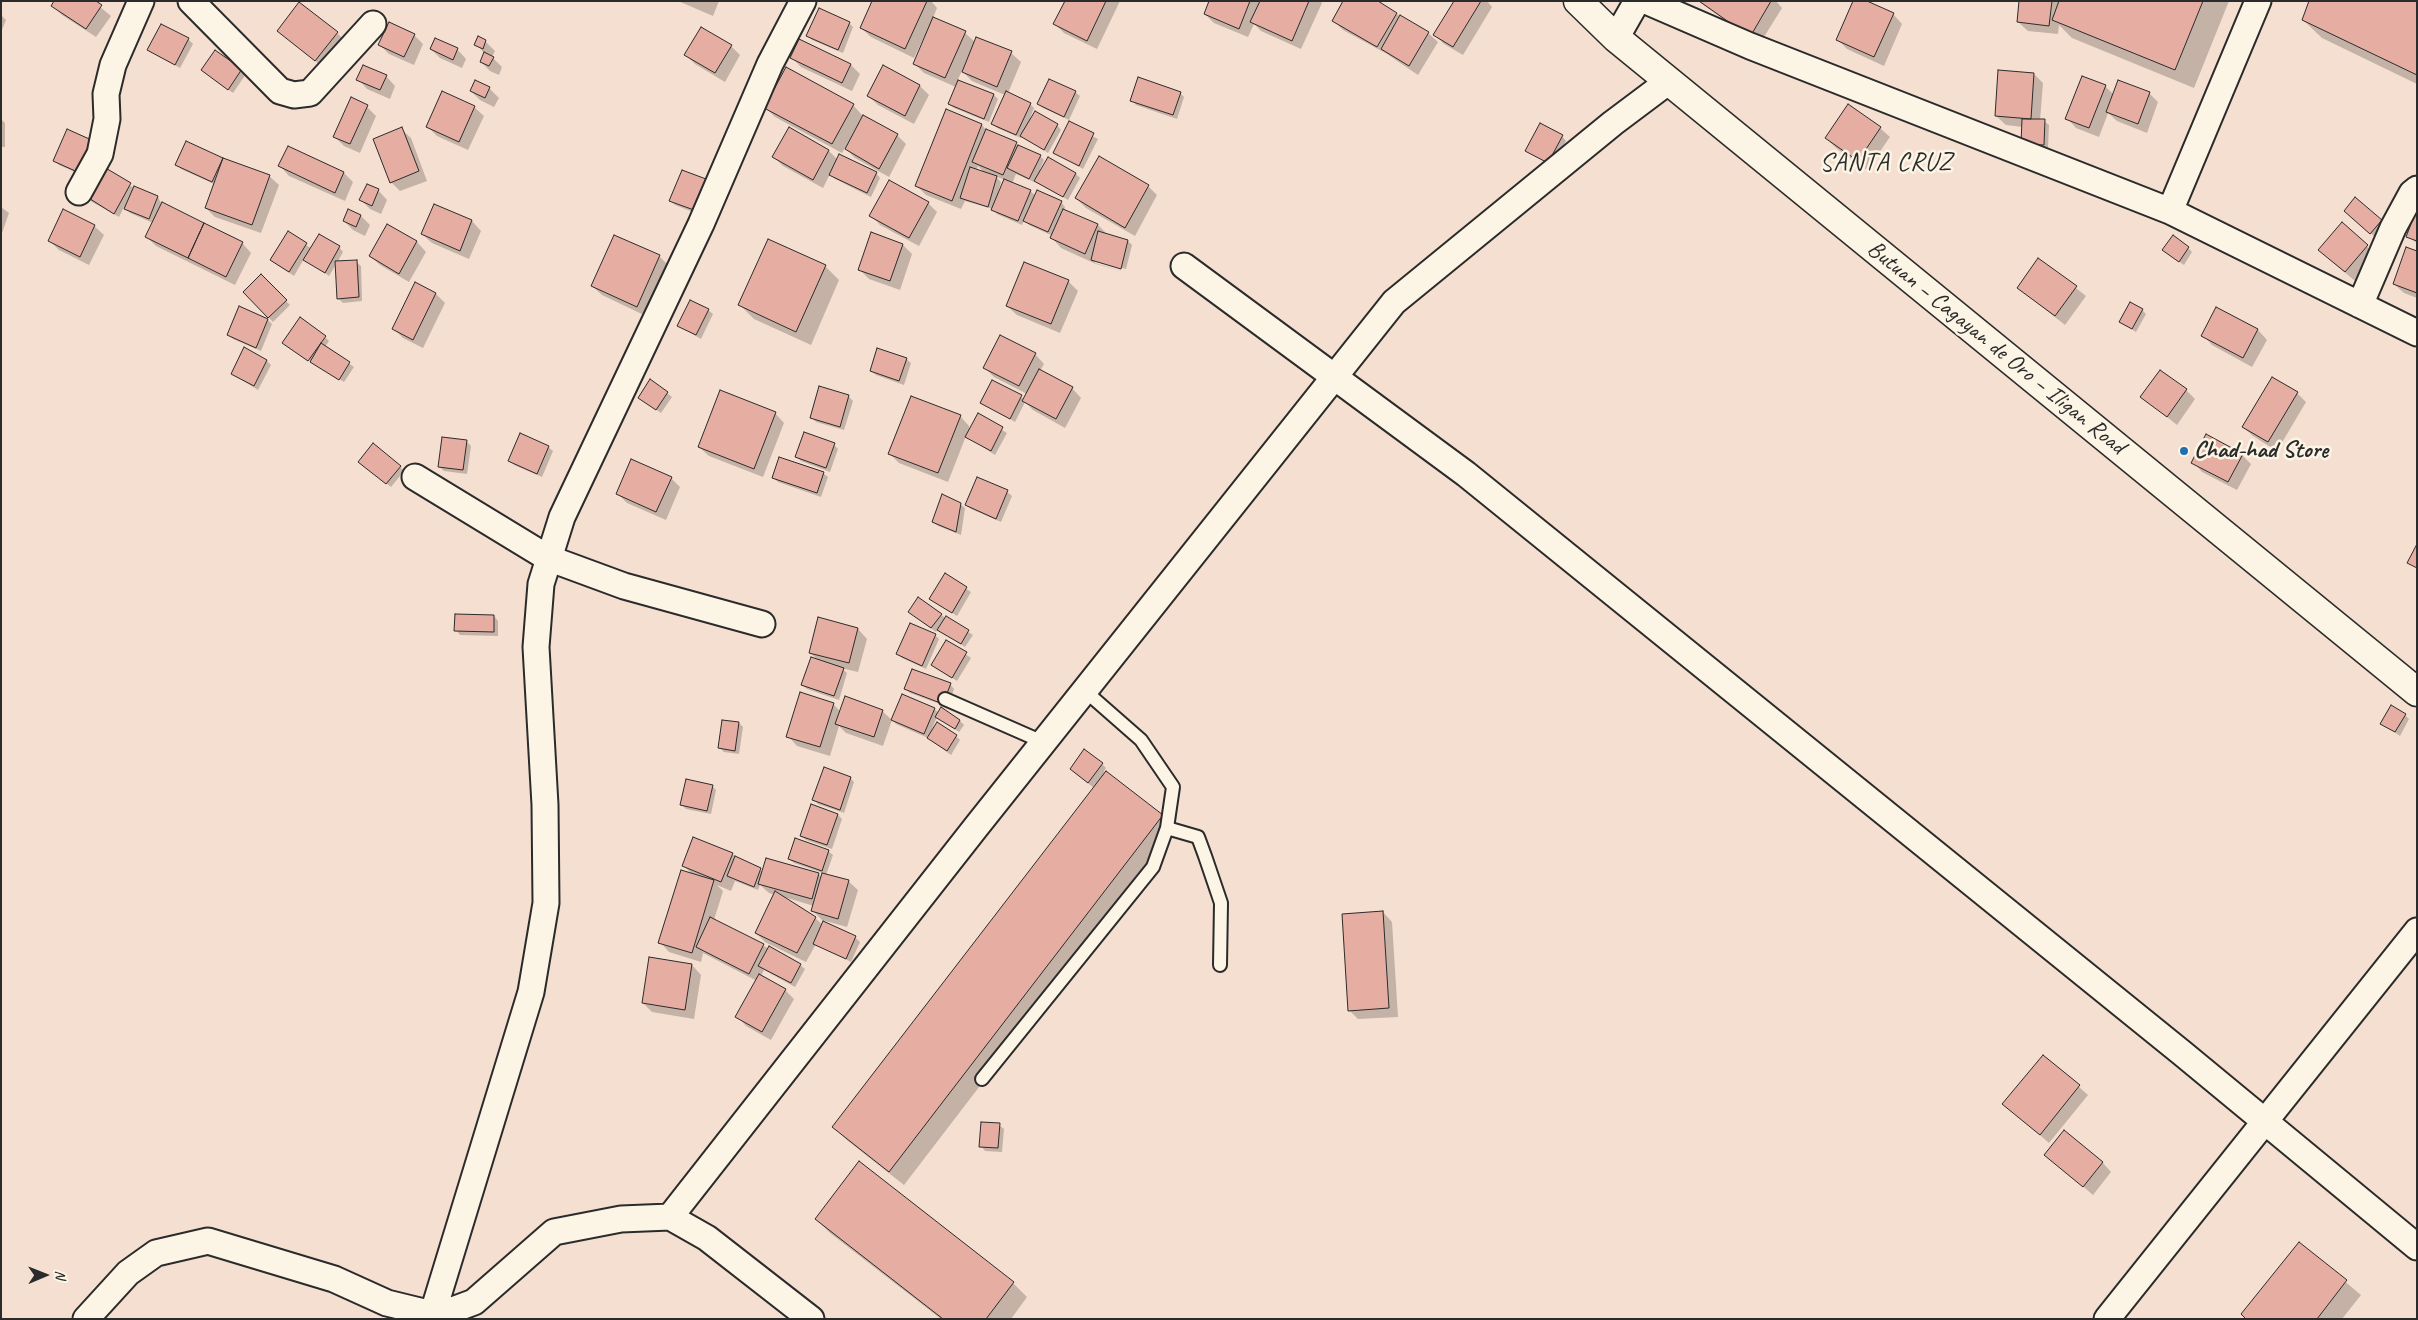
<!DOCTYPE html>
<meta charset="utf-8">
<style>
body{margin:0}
#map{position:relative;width:2418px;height:1320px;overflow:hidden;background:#f5dfd1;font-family:Caveat,sans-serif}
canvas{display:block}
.frame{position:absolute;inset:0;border:2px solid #2b2b2b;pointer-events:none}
.north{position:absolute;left:20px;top:1250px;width:50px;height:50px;-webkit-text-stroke:4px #fcf5e5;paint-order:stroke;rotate:89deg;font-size:14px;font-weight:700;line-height:20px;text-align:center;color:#2b2b2b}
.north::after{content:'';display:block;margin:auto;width:18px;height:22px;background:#2b2b2b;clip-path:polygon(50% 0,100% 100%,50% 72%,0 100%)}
</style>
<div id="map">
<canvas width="2418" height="1320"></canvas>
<div class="frame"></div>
<div class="north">N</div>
</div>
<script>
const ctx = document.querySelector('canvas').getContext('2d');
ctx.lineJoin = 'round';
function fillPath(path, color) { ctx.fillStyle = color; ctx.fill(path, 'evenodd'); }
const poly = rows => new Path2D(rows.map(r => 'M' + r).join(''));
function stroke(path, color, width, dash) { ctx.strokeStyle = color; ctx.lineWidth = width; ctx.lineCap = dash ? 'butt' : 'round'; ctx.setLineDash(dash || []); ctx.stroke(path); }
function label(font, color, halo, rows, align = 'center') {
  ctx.font = font + ' Caveat,sans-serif'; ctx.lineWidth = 5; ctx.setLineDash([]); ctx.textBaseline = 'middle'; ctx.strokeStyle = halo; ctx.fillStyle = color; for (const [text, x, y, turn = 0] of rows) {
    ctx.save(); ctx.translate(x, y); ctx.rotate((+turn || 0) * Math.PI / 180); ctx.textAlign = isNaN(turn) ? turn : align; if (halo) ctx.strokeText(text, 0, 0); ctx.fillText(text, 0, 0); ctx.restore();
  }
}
fillPath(poly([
 [93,1,111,16,96,37,62,15,53,6],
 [678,1,719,1,713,16],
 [874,1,931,1,937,8,933,18,965,33,975,42,1011,53,1021,62,1008,93,1030,104,1034,108,1030,118,1057,125,1061,130,1048,153,1022,136,1021,138,997,128,993,124,1005,95,972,81,962,71,957,81,994,95,998,99,989,122,954,108,949,104,956,87,924,73,915,64,926,38,924,37,914,58,871,37,861,28],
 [1066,1,1120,1,1097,49,1064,33,1055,24],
 [1210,1,1320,1,1322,3,1301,49,1261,31,1254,24,1248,37,1214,23,1205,14],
 [1375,1,1428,33,1438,42,1418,75,1387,54,1343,30,1334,21],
 [1456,1,1487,1,1492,7,1463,55,1444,44,1435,35],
 [1698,1,1776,1,1782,8,1759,45],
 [2021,1,2229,1,2194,88,2072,38,2059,25,2058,34,2028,31,2018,22],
 [2417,1,2417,84,2322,38,2303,20],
 [1893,14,1902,24,1884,66,1847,49,1838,40],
 [1,15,6,20,1,32],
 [849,23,853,27,843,53,812,40,808,36],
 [279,31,337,33,346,42,325,69],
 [414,35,423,44,414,65,389,54,380,45],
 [188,39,193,44,180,68,149,50],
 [800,40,851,65,860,74,852,91,801,67,792,58],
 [485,41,495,51,492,57,502,67,499,75,490,71,481,62,485,54,476,44],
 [731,46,740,55,725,82,695,64,686,55],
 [431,49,457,49,466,59,462,68,440,58],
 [216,52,246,74,233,93,207,74],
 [883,67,920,86,929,95,914,124,878,105,868,96],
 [2034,74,2043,83,2040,121,2044,121,2049,125,2048,148,2027,148,2023,127,2006,125,1996,116],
 [386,76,395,86,390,99,367,89,358,79],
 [2105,86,2114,95,2149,93,2158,102,2147,133,2117,121,2108,113,2099,137,2076,128,2067,118],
 [489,88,499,98,494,107,480,100,471,91],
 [1075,92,1080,96,1069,120,1043,108,1038,104],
 [1180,93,1184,97,1177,119,1136,105,1132,100],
 [853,105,862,115,897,135,906,144,889,177,855,158,845,148,842,153,775,117,766,108],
 [367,107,376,116,360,153,344,146,335,137],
 [474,107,484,116,468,150,437,136,428,127],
 [947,111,982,125,987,131,1040,156,1044,160,1040,169,1042,170,1048,158,1076,174,1080,178,1068,200,1035,180,1034,182,1016,174,1012,184,1030,191,1036,196,1061,202,1065,207,1064,210,1098,225,1108,235,1128,241,1132,245,1126,269,1095,260,1095,263,1125,272,1096,264,1061,248,1052,238,1053,236,1029,225,1024,220,1022,225,997,214,993,209,965,201,961,209,926,195,917,186],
 [978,166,986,174,976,171],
 [995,176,1005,180,1000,193,998,193,1001,182],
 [1,119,5,123,5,147,1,147],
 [1069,123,1098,139,1083,169,1055,153],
 [1880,128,1890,137,1867,170,1836,148,1826,138],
 [401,129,411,138,427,181,400,191,391,182],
 [1562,136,1566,141,1552,166,1527,151],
 [186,143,224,160,269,176,279,185,261,233,215,217,206,208,214,184,181,169,177,165],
 [99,147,86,177,59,165,54,160],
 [829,151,838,160,876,173,880,178,871,197,835,179,830,174,823,188,783,166,774,157],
 [280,166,344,173,353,182,345,201,289,176],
 [104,169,134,188,158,197,161,203,242,243,251,253,235,285,156,246,146,236,153,223,130,213,124,207,119,217,92,202,88,197],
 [705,180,709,185,698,214,675,205,671,201],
 [1148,186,1157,195,1135,236,1086,208,1076,198],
 [378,190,387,200,381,214,370,209,361,200],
 [2355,199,2385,226,2375,237,2350,215],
 [928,203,937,212,919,246,880,225,871,215],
 [435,206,472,221,481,231,469,259,432,243,422,234],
 [1,207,9,213,2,233,1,233],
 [349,210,361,216,370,225,365,236,353,230,344,221],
 [2417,211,2417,243,2407,236],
 [2342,224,2376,255,2355,281,2329,259],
 [94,226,104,235,89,265,59,250,50,241],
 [388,226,417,242,426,252,409,282,380,265,370,256],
 [289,233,312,249,339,247,343,252,337,263,356,262,361,266,362,301,343,303,338,298,337,263,329,276,304,259,294,276,276,264,272,260],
 [903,245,912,254,900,290,869,279,860,270],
 [2188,248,2192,252,2184,265,2168,254],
 [2417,252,2417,298,2404,293,2394,284],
 [659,256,669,266,646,316,602,295,592,286],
 [2039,259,2086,296,2065,325,2018,288],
 [825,266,839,280,811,345,754,319,740,305],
 [261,276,290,305,273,322,244,292],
 [1068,281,1078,291,1060,333,1017,315,1007,306],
 [416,284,436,294,445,303,423,348,403,338,394,329],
 [2217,308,2258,330,2267,340,2252,367,2212,345,2203,335],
 [708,310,713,314,701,339,679,326],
 [2142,310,2146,314,2136,332,2121,322],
 [268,320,272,324,261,351,233,339,228,335],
 [325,337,329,341,325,347,354,367,344,382,288,347],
 [1035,354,1044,364,1040,371,1072,388,1081,398,1065,428,1033,410,1025,402,1015,422,981,403,993,382,1024,399,1027,394,994,377,985,368],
 [906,359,911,363,904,385,876,375,871,371],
 [267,361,271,365,258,390,232,374],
 [2186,390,2195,399,2177,425,2142,397],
 [667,393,672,397,661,413,639,398],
 [2297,393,2306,402,2277,451,2253,436,2243,427],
 [848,396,853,401,844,430,816,422,812,418],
 [775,413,784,423,763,477,709,456,699,447],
 [978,415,1007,433,995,455,966,436,948,482,899,463,890,454,960,416,969,426,969,432],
 [466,441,471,446,467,474,444,471,440,467],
 [834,445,838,449,830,472,801,461,796,456],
 [548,447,553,451,542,477,514,465,510,460],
 [2242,455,2251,464,2237,490,2202,472,2193,462],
 [364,466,400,467,404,471,391,487],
 [823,473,828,477,821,497,778,482,773,478],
 [671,478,680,487,666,520,627,503,617,493],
 [978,479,1007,492,1012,496,1001,522,971,509,966,505],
 [960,504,965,508,961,535,938,526,933,522],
 [945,575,971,592,957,616,931,599],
 [941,615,973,635,965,647,938,629,936,632,914,616],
 [494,616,498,621,498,636,460,635,456,630],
 [858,629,867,639,858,672,841,668,847,673,839,700,807,689,802,685,818,660,810,653],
 [935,635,939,639,926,669,902,658,898,654],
 [947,641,971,658,957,681,933,665],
 [950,684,954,689,948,707,910,693,906,689],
 [833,704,841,712,882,711,892,720,883,746,846,733,839,726,830,756,797,746,788,736],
 [934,709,939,713,960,721,964,725,959,732,937,717,932,729,956,736,960,740,951,755,928,738,896,724,892,720],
 [2405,715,2409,719,2400,736,2382,724],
 [739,723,743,727,739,754,724,752,719,747],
 [1102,764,1106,768,1104,771,1162,816,1176,830,904,1185,848,1141,834,1127,1094,788,1075,773],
 [850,778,854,782,844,813,818,804,814,800],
 [712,786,716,790,711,814,686,809,681,804],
 [838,815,842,819,832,849,806,840,801,836],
 [828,851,833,855,826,875,848,881,858,890,847,927,822,920,813,911,814,906,784,897,815,918,823,925,824,923,855,937,860,942,851,962,816,944,806,962,765,942,756,933,775,895,769,893,760,885,758,890,735,881,731,891,717,885,723,891,714,920,800,965,805,969,795,987,764,970,761,976,785,990,794,999,771,1040,746,1026,737,1016,757,981,703,953,701,962,669,952,660,942,693,875,683,865,732,854,763,872,818,874,822,877,823,873,794,863,789,859],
 [1383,912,1392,922,1398,1017,1358,1019,1349,1010],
 [692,965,701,975,694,1019,652,1012,643,1003],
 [2044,1056,2088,1095,2049,1143,2004,1104],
 [999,1125,1004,1129,1002,1152,985,1151,981,1146],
 [2046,1155,2102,1162,2111,1172,2093,1195],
 [816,1219,1013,1283,1027,1297,1011,1319,941,1319,830,1233],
 [2299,1243,2361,1295,2342,1319,2247,1319]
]), '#0003');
const building = poly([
 [54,1,96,1,102,5,86,29,51,6,54,1],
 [872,1,927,1,905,49,860,28,872,1],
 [1065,1,1106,1,1087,41,1053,24,1065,1],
 [1209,1,1250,1,1239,29,1204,14,1209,1],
 [1260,1,1309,1,1292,41,1250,22,1260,1],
 [1343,1,1378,1,1397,13,1377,47,1332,21,1343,1],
 [1454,1,1481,1,1453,47,1433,35,1454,1],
 [1699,1,1771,1,1750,37,1699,1],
 [1853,1,1867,1,1894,13,1874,57,1836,40,1853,1],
 [2019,1,2052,1,2049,26,2017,22,2019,1],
 [2059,1,2203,1,2175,70,2052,20,2059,1],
 [2309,1,2417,1,2417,75,2302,20,2309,1],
 [299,2,338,32,315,61,277,31,299,2],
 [819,8,850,22,838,50,806,36,819,8],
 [1400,15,1429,32,1409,66,1381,49,1400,15],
 [933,17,966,31,945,78,913,64,933,17],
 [389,22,415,34,404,57,378,45,389,22],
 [161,24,189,38,175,65,147,50,161,24],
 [701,27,732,45,715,73,684,55,701,27],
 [478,36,486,40,483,49,474,45,478,36],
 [976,37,1012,51,997,87,962,72,976,37],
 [435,38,458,48,453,60,430,49,435,38],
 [799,39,851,64,842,83,790,58,799,39],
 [215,50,242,69,228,90,201,70,215,50],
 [484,52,494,57,489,66,480,62,484,52],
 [363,65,387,75,380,90,356,80,363,65],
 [883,65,920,85,905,116,867,96,883,65],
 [786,67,854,104,832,144,764,108,786,67],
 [1998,70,2034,73,2031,119,1995,116,1998,70],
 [2082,76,2106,85,2089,128,2065,119,2082,76],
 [1138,77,1181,92,1173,115,1130,101,1138,77],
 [1049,79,1076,91,1064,117,1037,104,1049,79],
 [475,80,490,87,485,98,470,91,475,80],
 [958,80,994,94,984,119,948,104,958,80],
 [2118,80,2150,92,2138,124,2106,112,2118,80],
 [442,91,475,106,459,142,426,127,442,91],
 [1006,91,1031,103,1016,135,991,124,1006,91],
 [351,97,368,105,350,144,333,137,351,97],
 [1848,104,1881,127,1858,161,1825,138,1848,104],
 [946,109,982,124,952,201,915,186,946,109],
 [1035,111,1058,124,1044,150,1020,136,1035,111],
 [863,115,898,134,879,169,845,149,863,115],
 [2022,119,2045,119,2044,145,2021,144,2022,119],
 [1069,121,1094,133,1079,166,1053,153,1069,121],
 [1540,123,1563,135,1548,163,1525,151,1540,123],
 [402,127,419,171,390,183,373,139,402,127],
 [789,127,829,150,813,180,772,157,789,127],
 [67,129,96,142,82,174,53,161,67,129],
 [986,129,1017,142,1003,175,972,162,986,129],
 [186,141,223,158,212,182,175,165,186,141],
 [1018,145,1041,155,1029,179,1007,168,1018,145],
 [288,146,344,172,335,193,278,166,288,146],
 [839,154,877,172,867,193,829,175,839,154],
 [1099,156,1149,185,1125,228,1075,198,1099,156],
 [1048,157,1076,173,1063,197,1034,181,1048,157],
 [223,158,270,175,252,225,205,208,223,158],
 [104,167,131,183,114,214,87,197,104,167],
 [970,167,997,176,988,207,960,198,970,167],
 [682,170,706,179,694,210,669,201,682,170],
 [1004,179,1031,190,1018,221,991,210,1004,179],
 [889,180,929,202,909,238,869,216,889,180],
 [367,184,379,189,372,206,359,200,367,184],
 [134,186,158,196,149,219,124,209,134,186],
 [1037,190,1062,201,1048,232,1023,221,1037,190],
 [2355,197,2382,220,2370,234,2344,211,2355,197],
 [162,202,204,223,188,258,145,237,162,202],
 [434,204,472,220,460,251,421,234,434,204],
 [2417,208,2417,241,2406,237,2417,208],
 [63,209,95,225,80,257,48,241,63,209],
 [348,209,361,215,356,227,343,221,348,209],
 [1063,209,1098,224,1085,254,1050,238,1063,209],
 [2342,222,2368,245,2345,272,2318,250,2342,222],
 [204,223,243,242,226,277,188,258,204,223],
 [387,224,417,241,399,274,369,256,387,224],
 [288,231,307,243,289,272,270,260,288,231],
 [1098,231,1128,240,1121,269,1091,260,1098,231],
 [871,232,903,244,890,281,858,270,871,232],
 [319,234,340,246,325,273,303,260,319,234],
 [614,235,660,255,637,307,591,286,614,235],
 [2173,235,2189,247,2179,262,2162,250,2173,235],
 [768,239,826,265,796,332,738,305,768,239],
 [2406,247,2417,251,2417,293,2393,284,2406,247],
 [2038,258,2077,286,2055,316,2017,288,2038,258],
 [357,260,359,297,337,299,335,261,357,260],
 [1024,262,1069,280,1051,324,1006,306,1024,262],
 [261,274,287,300,268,318,243,292,261,274],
 [415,282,436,293,413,340,392,329,415,282],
 [690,300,709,309,696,335,677,326,690,300],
 [2130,302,2143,309,2132,329,2119,322,2130,302],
 [239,306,268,319,256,348,227,335,239,306],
 [2216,307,2258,329,2243,358,2201,336,2216,307],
 [300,317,326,336,308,361,282,343,300,317],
 [1000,335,1036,353,1019,386,983,368,1000,335],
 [321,343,350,362,339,380,310,362,321,343],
 [244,347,267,360,254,386,231,374,244,347],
 [877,348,907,358,899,381,870,371,877,348],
 [1039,369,1073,387,1056,419,1022,401,1039,369],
 [2160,370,2187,389,2167,417,2140,397,2160,370],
 [2272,377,2298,392,2268,442,2242,427,2272,377],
 [650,379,668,392,656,410,638,398,650,379],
 [992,380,1022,395,1010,419,980,403,992,380],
 [819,386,849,395,840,427,810,418,819,386],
 [720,390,776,412,754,469,698,447,720,390],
 [911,396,961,415,938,473,888,454,911,396],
 [978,413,1003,427,991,451,965,437,978,413],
 [804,432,835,443,826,468,795,457,804,432],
 [520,433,549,446,537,474,508,461,520,433],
 [2206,434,2243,454,2228,482,2191,463,2206,434],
 [442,437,467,440,463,470,438,467,442,437],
 [373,443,401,466,386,484,358,462,373,443],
 [779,457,824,472,817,493,772,478,779,457],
 [631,459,672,477,656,512,616,494,631,459],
 [977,477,1008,490,996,519,965,505,977,477],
 [942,494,961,503,956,532,932,522,942,494],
 [2417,544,2417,568,2407,563,2417,544],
 [945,573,967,587,952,613,929,599,945,573],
 [918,597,942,614,931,628,908,612,918,597],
 [455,614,494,615,494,632,454,631,455,614],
 [946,616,969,630,961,644,937,630,946,616],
 [818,617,858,628,849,663,809,653,818,617],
 [910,623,936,634,922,666,896,654,910,623],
 [946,640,967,652,952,678,931,665,946,640],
 [811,657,844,668,834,696,801,685,811,657],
 [912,669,951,683,943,704,904,689,912,669],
 [800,692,834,703,820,747,786,737,800,692],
 [902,694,935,708,924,734,891,720,902,694],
 [845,696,883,710,874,737,835,724,845,696],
 [2391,705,2406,714,2395,732,2380,724,2391,705],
 [941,707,960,720,955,729,935,717,941,707],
 [722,720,739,722,735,751,718,748,722,720],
 [937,722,957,735,947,751,927,738,937,722],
 [1084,749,1103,763,1088,783,1070,769,1084,749],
 [824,767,851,777,840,810,812,800,824,767],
 [1106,771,1163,815,889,1172,832,1127,1106,771],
 [686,779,713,785,707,811,680,805,686,779],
 [811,804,838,814,827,845,800,836,811,804],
 [693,837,733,853,721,882,682,866,693,837],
 [795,838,829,850,822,871,788,859,795,838],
 [735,856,761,868,754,887,727,876,735,856],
 [766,858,819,873,812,899,758,884,766,858],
 [681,870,714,880,692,953,658,943,681,870],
 [822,873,849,880,838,919,811,911,822,873],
 [775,891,816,917,797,953,755,933,775,891],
 [1383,911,1389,1008,1348,1011,1342,914,1383,911],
 [710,917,764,944,749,974,696,947,710,917],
 [823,921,856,936,846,959,813,944,823,921],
 [769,946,801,964,791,983,758,966,769,946],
 [649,957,692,964,685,1010,642,1003,649,957],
 [759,974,786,989,762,1032,735,1017,759,974],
 [2043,1055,2080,1085,2040,1135,2002,1104,2043,1055],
 [981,1122,1000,1123,998,1148,979,1147,981,1122],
 [2064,1130,2103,1162,2083,1187,2044,1155,2064,1130],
 [859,1161,1014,1282,986,1319,943,1319,815,1219,859,1161],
 [2299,1242,2347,1280,2317,1319,2246,1319,2241,1314,2299,1242]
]);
fillPath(building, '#e6ada2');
stroke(building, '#2b2b2b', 1);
const service = poly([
 [945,699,1043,742],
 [1167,828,1198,837,1205,856,1221,903,1220,965],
 [982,1079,1153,867,1167,828,1173,787,1141,740,1084,690]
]);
const minor = poly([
 [191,1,280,91,294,95,310,93,373,24],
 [1646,1,1750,46,2170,211,2417,333],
 [1616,38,1637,1],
 [79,192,100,154,107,119,106,94,113,65,141,1],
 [2170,211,2258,1],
 [1184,266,1466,474,2182,1053,2417,1247],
 [2360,305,2393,228,2412,193,2417,189],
 [415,477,548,558,624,586,762,624],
 [670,1217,976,827,1394,302,1613,123,1669,81],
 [86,1319,128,1273,156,1253,208,1241,334,1279,387,1303,432,1314,442,1314,474,1302,554,1232,621,1219,670,1217,707,1238,811,1319],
 [431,1319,531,992,546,903,545,805,536,647,541,584,562,517,701,224,770,64,803,1],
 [2107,1319,2417,931]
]);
const trunk = poly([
 [1578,1,1616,38,2417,692]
]);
stroke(service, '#2b2b2b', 16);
stroke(minor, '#2b2b2b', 29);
stroke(trunk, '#2b2b2b', 31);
stroke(service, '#fcf5e5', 12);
stroke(minor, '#fcf5e5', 25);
stroke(trunk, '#fcf5e5', 28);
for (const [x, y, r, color] of [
 [2184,451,5,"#1f6fb2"]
]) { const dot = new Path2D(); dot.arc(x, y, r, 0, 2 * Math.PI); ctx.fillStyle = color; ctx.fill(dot); stroke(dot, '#fcf5e5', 2); }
label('24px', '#2b2b2b', '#fcf5e5', [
 ["Butuan – Cagayan de Oro – Iligan Road",1996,348,39]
]);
label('bold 24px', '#2b2b2b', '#fcf5e5', [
 ["Chad-had Store",2194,451]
], 'left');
ctx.letterSpacing = '1px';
label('26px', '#2b2b2b', '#fcf5e5', [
 ["SANTA CRUZ",1886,163]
]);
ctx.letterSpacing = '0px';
</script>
